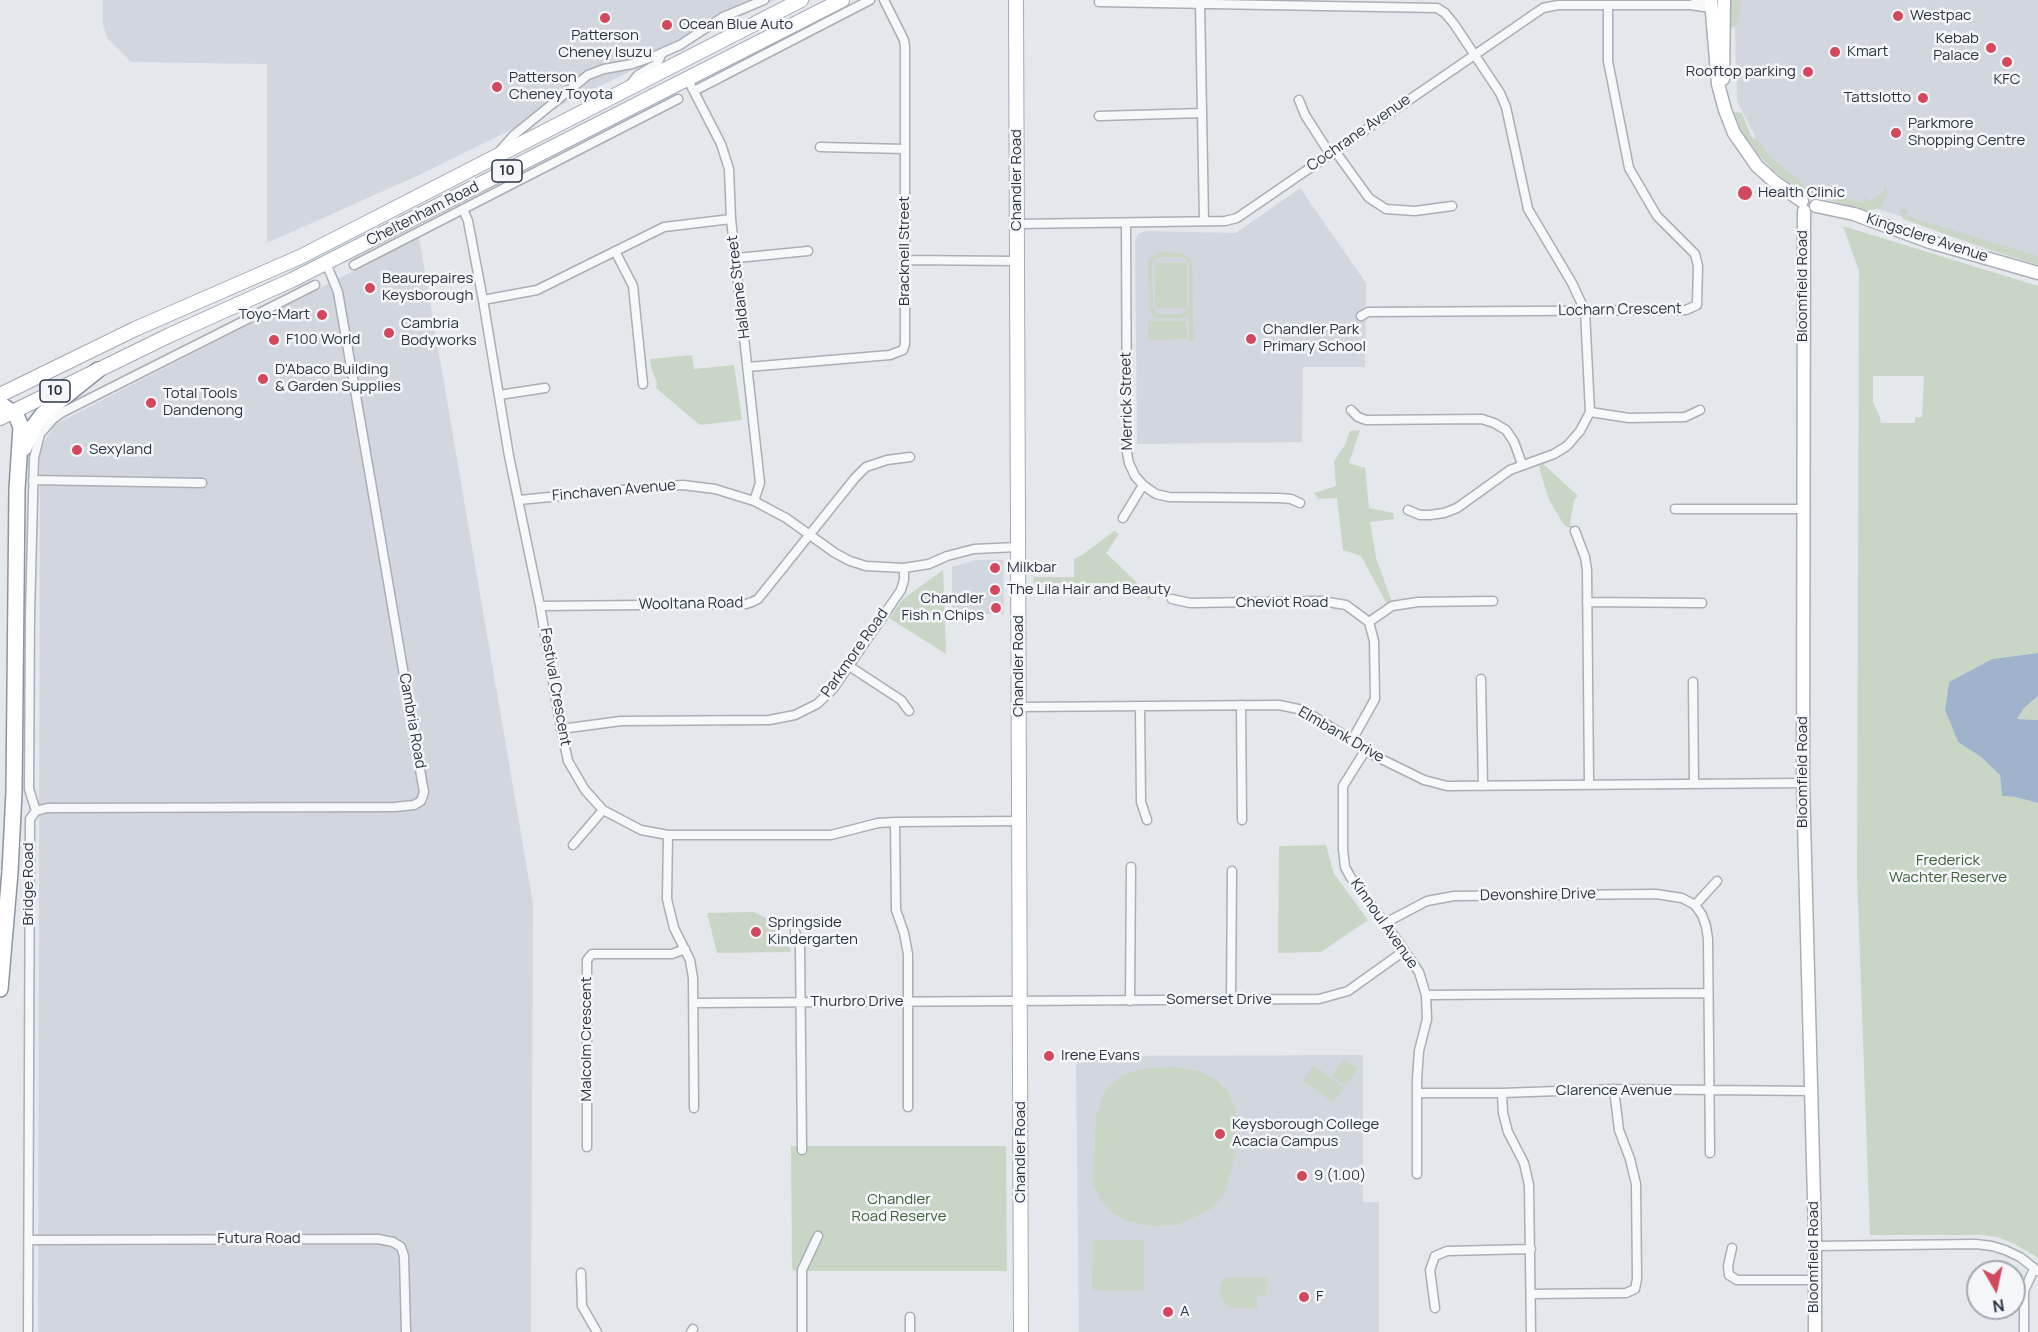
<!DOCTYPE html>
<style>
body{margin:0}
#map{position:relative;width:2038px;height:1332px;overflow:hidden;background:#e4e7ec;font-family:Manrope,sans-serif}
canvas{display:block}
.north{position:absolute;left:1966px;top:1260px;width:60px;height:60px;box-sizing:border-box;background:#f4f6f9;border:2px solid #a4a8b1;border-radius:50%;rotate:171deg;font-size:16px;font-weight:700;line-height:24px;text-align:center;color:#2b3445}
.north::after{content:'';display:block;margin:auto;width:21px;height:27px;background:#d1495b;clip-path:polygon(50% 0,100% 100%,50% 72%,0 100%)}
</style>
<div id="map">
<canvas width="2038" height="1332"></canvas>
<div class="north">N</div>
</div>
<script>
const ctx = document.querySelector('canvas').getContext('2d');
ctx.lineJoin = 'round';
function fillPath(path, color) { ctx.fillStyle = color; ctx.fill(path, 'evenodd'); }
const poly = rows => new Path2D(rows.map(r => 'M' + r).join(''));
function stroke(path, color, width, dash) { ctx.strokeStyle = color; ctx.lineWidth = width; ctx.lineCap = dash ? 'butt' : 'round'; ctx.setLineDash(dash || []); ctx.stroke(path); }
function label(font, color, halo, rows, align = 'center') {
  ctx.font = font + ' Manrope,sans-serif'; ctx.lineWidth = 5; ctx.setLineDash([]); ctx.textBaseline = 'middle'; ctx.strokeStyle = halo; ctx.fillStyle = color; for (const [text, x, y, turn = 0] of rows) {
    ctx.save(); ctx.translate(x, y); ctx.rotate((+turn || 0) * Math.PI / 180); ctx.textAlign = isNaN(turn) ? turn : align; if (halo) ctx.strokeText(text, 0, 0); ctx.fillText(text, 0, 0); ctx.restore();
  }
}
fillPath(poly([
 [103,0,775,0,417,176,267,243,267,64,131,62,108,39,103,25],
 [1734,0,2038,0,2038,259,1807,187,1764,154,1737,101],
 [1300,188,1366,283,1365,367,1303,367,1302,442,1137,444,1135,240,1138,234,1147,231,1236,233],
 [419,237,533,904,531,1332,38,1332,40,450,54,425],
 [976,560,1003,560,1004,614,952,614,952,567],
 [1363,1055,1363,1202,1379,1202,1379,1332,1079,1332,1076,1066,1080,1056]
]), '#d2d6de');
fillPath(poly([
 [1731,0,1742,0,1737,25,1731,28],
 [1734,112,1742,113,1752,138,1757,139,1770,157,1807,187,1863,203,1865,197,1869,202,1885,191,1883,186,1886,188,1887,192,1883,204,1880,208,1867,211,1800,192,1772,169,1752,148,1742,132],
 [1902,209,1908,210,1906,216,2038,256,2038,265,1987,249,1903,219,1900,211],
 [1843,226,2038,286,2038,653,1992,659,1949,682,1945,710,1958,742,1981,757,2000,775,2002,796,2015,797,2038,803,2038,1258,2013,1243,1997,1237,1981,1235,1870,1235,1857,874,1859,271],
 [1873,376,1924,376,1922,417,1915,417,1915,423,1881,423,1880,417,1873,402],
 [1159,252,1183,253,1192,260,1194,341,1189,341,1189,316,1180,319,1160,319,1153,316,1149,310,1148,262,1153,256],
 [1160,257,1182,257,1189,264,1189,307,1182,314,1160,314,1156,313,1153,307,1152,266,1154,260],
 [1155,263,1187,263,1187,308,1155,308],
 [1148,321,1186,321,1187,339,1148,340],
 [692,355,694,369,734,365,742,420,700,425,656,388,657,382,651,368,650,359],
 [1360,430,1349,463,1365,468,1369,508,1393,513,1394,519,1370,522,1376,558,1392,602,1387,604,1361,556,1343,550,1337,498,1318,499,1314,493,1336,486,1334,461,1345,445,1350,431],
 [1539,460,1578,496,1574,500,1570,523,1575,531,1564,525,1549,500,1540,471],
 [1114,531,1119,534,1106,553,1151,596,1150,600,1126,583,1033,583,1034,577,1074,577,1074,559,1082,555],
 [943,570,946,654,889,618,903,599],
 [2038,696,2038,720,2017,719,2024,708],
 [1326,845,1334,874,1368,920,1321,952,1278,953,1279,846],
 [754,912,782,926,779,930,781,940,785,945,790,947,791,952,717,953,707,913],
 [1344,1059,1358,1069,1346,1086,1332,1076],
 [1314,1065,1344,1088,1333,1103,1303,1080],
 [1175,1067,1200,1071,1216,1080,1229,1093,1236,1114,1236,1141,1232,1167,1225,1192,1213,1208,1177,1225,1151,1226,1127,1221,1111,1211,1100,1200,1093,1182,1096,1115,1106,1089,1124,1074,1148,1068],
 [791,1146,1006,1146,1007,1271,794,1271,792,1268],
 [1093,1240,1144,1240,1144,1291,1092,1290],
 [1268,1277,1265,1296,1257,1295,1257,1309,1228,1307,1219,1294,1224,1278]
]), '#c9d6c5');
fillPath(poly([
 [2038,653,2038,696,2024,708,2017,719,2038,720,2038,803,2015,797,2002,796,2000,775,1981,757,1958,742,1945,710,1949,682,1992,659]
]), '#9fb4cc');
const street = poly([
 [1099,2,1437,8,1445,13,1454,24,1500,93,1506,107,1528,209,1572,283,1585,311,1590,412,1580,431,1567,446,1554,454,1510,470,1457,508,1444,513,1430,515,1420,515,1408,510],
 [1200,4,1204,221],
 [1690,5,1704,0],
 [688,80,721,144,729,169,731,219,760,483,754,501],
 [629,86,638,75,657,64,662,53],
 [694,91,870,0],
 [1299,100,1305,115,1330,154],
 [1099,116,1202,113],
 [820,147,905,149],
 [1335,151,1369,198,1386,209,1415,211,1452,206],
 [499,152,514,135,588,75,604,69,632,64,655,56,680,45,723,17,764,0],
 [463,209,468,221,483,300,509,456,540,606,561,729,568,761,585,790,603,810,641,830,668,835,831,835,878,823,895,822,1019,821],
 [1126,223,1127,453,1129,463,1135,476,1143,485,1156,494,1169,497,1280,498,1291,499,1300,503],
 [1017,224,1225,221,1237,218,1543,8,1558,5,1690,5,1711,8],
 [615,251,633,286,643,384],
 [737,258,808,251],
 [906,260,1017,261],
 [354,265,678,99],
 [483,300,537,290,664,227,731,219],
 [1361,316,1368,312,1686,310,1697,305,1698,266,1695,254,1657,216,1629,168,1608,61,1608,5],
 [748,367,890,355,903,350,905,344,905,47,904,40,884,0],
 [499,395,545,388],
 [1351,410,1358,417,1366,420,1482,419,1494,423,1506,430,1514,442,1522,464],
 [1590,412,1629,418,1685,417,1700,410],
 [33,480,202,483],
 [519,500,652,487,683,485,715,489,754,501,786,518,835,553,850,561,866,566,904,568],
 [1675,509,1803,509],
 [1123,518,1143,485],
 [1575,531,1585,557,1587,570,1589,784],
 [1172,599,1190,603,1322,601,1346,605,1369,622,1374,641,1375,699,1352,740],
 [1587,602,1702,603],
 [540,606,746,604,752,602,758,599,855,478,866,467,887,460,910,457],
 [1369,622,1392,606,1418,602,1493,601],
 [849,666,901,700,909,711],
 [1481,679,1483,786],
 [1693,682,1694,784],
 [1241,705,1242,820],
 [1019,707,1279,705,1303,710,1352,740,1365,751,1424,780,1447,786,1803,783],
 [1140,707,1141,802,1147,820],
 [561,729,621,721,769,720,795,715,817,704,833,689,901,590,904,580,904,568,929,564,947,556,974,549,1017,547],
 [1365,751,1343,786,1343,849,1345,867,1351,878,1385,923,1419,972,1426,995,1427,1019,1419,1051,1417,1079,1417,1174],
 [36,811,47,808,395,807,414,805,421,801,424,792,422,781,372,488,338,292,326,263],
 [36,811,29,789,30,615,34,458,40,434,53,419,61,413,315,285],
 [895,822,896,910,904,933,908,954,908,1107],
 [668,835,667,899,674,928,690,960,693,978,694,1108],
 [573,845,603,810],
 [1695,905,1717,881],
 [1385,923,1427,901,1454,896,1656,894,1682,898,1695,905,1702,915,1706,926,1708,939,1710,1153],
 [795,932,800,944,802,1150],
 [1426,995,1708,993],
 [1231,1000,1232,871],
 [1130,1001,1131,867],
 [694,1003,1319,999,1348,991,1404,951],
 [1418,1093,1502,1093,1614,1089,1811,1091],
 [1502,1093,1503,1113,1508,1132,1524,1163,1529,1185,1531,1332],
 [587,1147,587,960,592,954,672,954,685,949],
 [29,1240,378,1239,393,1242,401,1247,404,1256,406,1332],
 [1815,1246,1976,1244,1992,1246,2005,1250,2020,1257,2038,1271],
 [1732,1248,1728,1266,1729,1275,1737,1280,1815,1280],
 [581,1273,582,1306,597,1332],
 [1531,1294,1626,1293,1635,1289,1637,1279,1636,1184,1630,1159,1619,1130,1614,1089],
 [1435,1308,1430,1270,1435,1256,1447,1251,1531,1249],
 [910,1317,910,1332],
 [28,1332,30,819,36,811],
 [691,1332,693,1329],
 [802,1332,802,1270,818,1236],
 [2024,1332,2024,1291,2034,1269]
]);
const secondary = poly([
 [1711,0,1718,84,1725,110,1734,133,1757,166,1776,183,1802,201],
 [1723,79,1724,0],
 [1816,206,1854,214,1930,242,2038,273],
 [1804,211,1803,783,1815,1237,1815,1332]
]);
const primary = poly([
 [1016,0,1021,1332],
 [0,395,135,329,300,257,801,0],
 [0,418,170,335,292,280,842,0]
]);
const highway = poly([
 [0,404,16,415,21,427,17,489,14,792,10,872,0,989],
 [24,448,33,427,43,414,98,370]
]);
stroke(street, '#a9aeb7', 11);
stroke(secondary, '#a9aeb7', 15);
stroke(primary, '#a3abb8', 16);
stroke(highway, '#8b94a3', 18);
stroke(street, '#f7f8fa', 8);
stroke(secondary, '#fff', 12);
stroke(primary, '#fff', 14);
stroke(highway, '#fff', 15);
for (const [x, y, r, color] of [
 [1898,16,6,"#d1495b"],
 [605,18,6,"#d1495b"],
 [667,25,6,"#d1495b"],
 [1991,48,6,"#d1495b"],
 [1835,52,6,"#d1495b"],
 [2007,62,6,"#d1495b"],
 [1808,72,6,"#d1495b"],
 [497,87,6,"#d1495b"],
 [1923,98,6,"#d1495b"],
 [1896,133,6,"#d1495b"],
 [1745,193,8,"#d1495b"],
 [370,288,6,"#d1495b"],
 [322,315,6,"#d1495b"],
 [389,333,6,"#d1495b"],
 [1251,339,6,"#d1495b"],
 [274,340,6,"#d1495b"],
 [263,379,6,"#d1495b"],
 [151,403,6,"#d1495b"],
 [77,450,6,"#d1495b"],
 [995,568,6,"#d1495b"],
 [995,590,6,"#d1495b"],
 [996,608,6,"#d1495b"],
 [756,932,6,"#d1495b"],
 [1049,1056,6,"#d1495b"],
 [1220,1134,6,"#d1495b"],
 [1302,1176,6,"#d1495b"],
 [1304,1297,6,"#d1495b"],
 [1168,1312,6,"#d1495b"]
]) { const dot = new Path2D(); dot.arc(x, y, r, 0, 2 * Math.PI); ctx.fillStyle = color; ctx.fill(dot); stroke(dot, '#f4f6f9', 2); }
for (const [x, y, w] of [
 [507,171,30],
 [55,391,30]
]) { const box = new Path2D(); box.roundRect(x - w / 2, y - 11, w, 22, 4.5); ctx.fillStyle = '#f4f6f9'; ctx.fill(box); stroke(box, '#2b3445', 1.5); }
label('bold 14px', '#2b3445', null, [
 ["10",507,171],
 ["10",55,391]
]);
label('15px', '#2b3445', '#f4f6f9', [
 ["Westpac",1910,16],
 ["Ocean Blue Auto",679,25],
 ["Patterson",605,36,"center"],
 ["Cheney Isuzu",605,53,"center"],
 ["Kebab",1979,39,"right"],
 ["Palace",1979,56,"right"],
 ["Kmart",1847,52],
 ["Rooftop parking",1796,72,"right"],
 ["Patterson",509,78],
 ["Cheney Toyota",509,95],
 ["KFC",2007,80,"center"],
 ["Tattslotto",1911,98,"right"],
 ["Parkmore",1908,124],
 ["Shopping Centre",1908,141],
 ["Health Clinic",1758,193],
 ["Beaurepaires",382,279],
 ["Keysborough",382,296],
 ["Toyo-Mart",310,315,"right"],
 ["Cambria",401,324],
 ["Bodyworks",401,341],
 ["Chandler Park",1263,330],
 ["Primary School",1263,347],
 ["F100 World",286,340],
 ["D'Abaco Building",275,370],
 ["& Garden Supplies",275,387],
 ["Total Tools",163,394],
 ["Dandenong",163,411],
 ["Sexyland",89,450],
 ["Milkbar",1007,568],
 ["The Lila Hair and Beauty",1007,590],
 ["Chandler",984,599,"right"],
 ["Fish n Chips",984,616,"right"],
 ["Springside",768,923],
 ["Kindergarten",768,940],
 ["Irene Evans",1061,1056],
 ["Keysborough College",1232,1125],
 ["Acacia Campus",1232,1142],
 ["9 (1.00)",1314,1176],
 ["F",1316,1297],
 ["A",1180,1312]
], 'left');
label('15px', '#2b3445', '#f4f6f9', [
 ["Cochrane Avenue",1359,133,-35],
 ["Chandler Road",1017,180,-90],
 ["Cheltenham Road",423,214,-27],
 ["Kingsclere Avenue",1927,238,18],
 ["Bracknell Street",905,251,-90],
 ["Bloomfield Road",1803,286,-90],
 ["Haldane Street",739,287,-97],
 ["Locharn Crescent",1620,310,-1],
 ["Merrick Street",1127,401,-91],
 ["Finchaven Avenue",614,491,-5],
 ["Cheviot Road",1282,603],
 ["Wooltana Road",691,604,-1],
 ["Parkmore Road",855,653,-55],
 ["Chandler Road",1019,666,-90],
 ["Festival Crescent",555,687,80],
 ["Cambria Road",412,721,80],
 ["Elmbank Drive",1341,735,30],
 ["Bloomfield Road",1803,772,-90],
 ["Bridge Road",29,884,-90],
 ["Devonshire Drive",1538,895,-1],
 ["Kinnoul Avenue",1384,924,55],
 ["Somerset Drive",1219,1000],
 ["Thurbro Drive",857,1002],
 ["Malcolm Crescent",587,1039,-90],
 ["Clarence Avenue",1614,1091],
 ["Chandler Road",1021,1152,-90],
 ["Futura Road",259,1239],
 ["Bloomfield Road",1814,1257,-90]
]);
label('15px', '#3f6138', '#f4f6f9', [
 ["Frederick",1948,861],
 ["Wachter Reserve",1948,878],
 ["Chandler",899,1200],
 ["Road Reserve",899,1217]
]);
</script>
